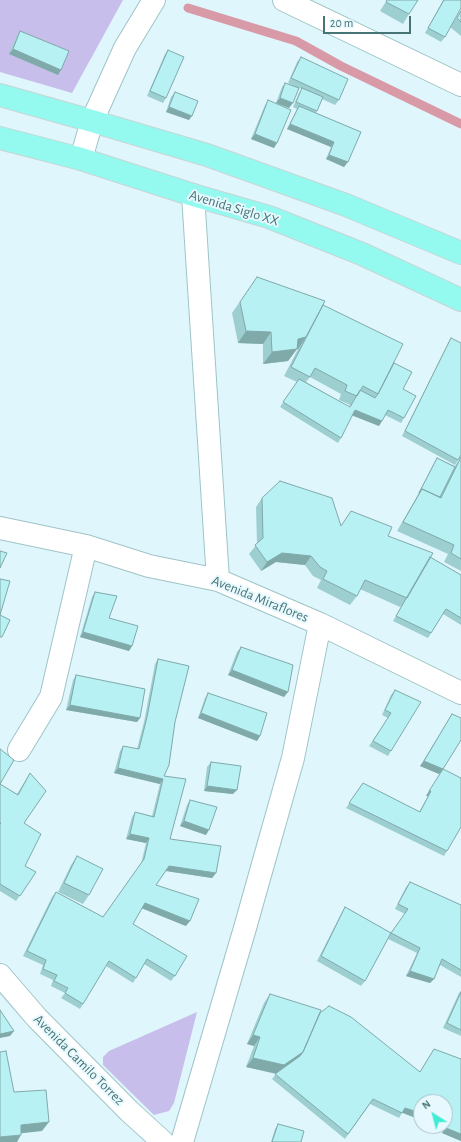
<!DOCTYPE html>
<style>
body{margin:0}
#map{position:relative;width:461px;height:1142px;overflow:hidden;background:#e0f6fd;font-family:"Alegreya Sans",sans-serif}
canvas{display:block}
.north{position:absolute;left:413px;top:1094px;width:40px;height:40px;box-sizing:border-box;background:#e7f9ff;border:1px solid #a7c4c7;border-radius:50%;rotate:324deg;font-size:11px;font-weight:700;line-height:16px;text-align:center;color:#477474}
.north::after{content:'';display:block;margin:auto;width:14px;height:18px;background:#40ecd4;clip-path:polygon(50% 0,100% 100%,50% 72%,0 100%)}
.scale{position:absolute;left:323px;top:16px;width:88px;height:18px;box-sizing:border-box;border:2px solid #477474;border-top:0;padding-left:5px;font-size:12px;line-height:14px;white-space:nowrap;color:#477474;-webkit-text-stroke:3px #e7f9ff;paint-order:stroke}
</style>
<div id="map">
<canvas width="461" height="1142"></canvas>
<div class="north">N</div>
<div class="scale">20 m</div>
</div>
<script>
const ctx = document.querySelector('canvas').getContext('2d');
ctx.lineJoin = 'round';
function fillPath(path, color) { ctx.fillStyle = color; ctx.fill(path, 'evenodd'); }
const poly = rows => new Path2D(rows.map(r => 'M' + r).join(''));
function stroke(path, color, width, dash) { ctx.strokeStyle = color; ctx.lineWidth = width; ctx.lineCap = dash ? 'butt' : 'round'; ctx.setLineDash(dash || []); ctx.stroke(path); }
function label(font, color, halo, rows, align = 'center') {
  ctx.font = font + ' "Alegreya Sans",sans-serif'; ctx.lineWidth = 4; ctx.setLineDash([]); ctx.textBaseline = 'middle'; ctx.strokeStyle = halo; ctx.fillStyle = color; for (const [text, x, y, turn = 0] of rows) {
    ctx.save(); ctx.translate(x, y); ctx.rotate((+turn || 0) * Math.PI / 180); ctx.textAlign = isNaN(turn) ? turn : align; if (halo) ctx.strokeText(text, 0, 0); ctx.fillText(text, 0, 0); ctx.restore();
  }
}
fillPath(poly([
 [0,0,123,0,72,93,0,72],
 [197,1012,174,1103,169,1111,154,1115,103,1065,103,1057,109,1051]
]), '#c8beeb');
stroke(poly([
 [188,8,296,41,341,66,461,124]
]), '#d99aa7', 9);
const minor = poly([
 [284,0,461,85],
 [81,159,92,121,125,48,154,0],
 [193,195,218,580],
 [0,528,86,546,149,566,218,580,320,624,461,693],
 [19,750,51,697,86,546],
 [0,975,37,1018,129,1111,163,1142],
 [182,1142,245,928,293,758,320,624]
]);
const highway = poly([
 [0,95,92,121,207,155,346,205,461,253],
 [0,138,81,159,193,195,269,217,362,254,461,300]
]);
stroke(minor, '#9fc4c6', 24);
stroke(highway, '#c8d5d5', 24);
stroke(minor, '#fff', 22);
stroke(highway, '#94faef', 22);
fillPath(poly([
 [387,0,409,14,403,24,380,11],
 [443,0,461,0,445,37,441,42,425,33],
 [461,11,461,36,450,27],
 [20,31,61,70,58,75,9,54,17,35],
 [168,50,166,98,163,103,147,96,165,54],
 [301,57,339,100,335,105,322,99,316,113,361,132,344,167,326,159,331,147,287,129,297,109,293,107,299,93,302,89,299,88,289,108,276,103,282,87,285,83,294,86,288,83,297,62],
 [175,92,189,120,166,112,171,97],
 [268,100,274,148,251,139,265,105],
 [257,277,323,305,394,363,403,389,404,418,401,423,385,415,379,426,352,415,341,438,338,443,280,407,297,382,284,376,298,349,297,349,288,361,263,364,263,344,238,343,232,313],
 [310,377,341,394,339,400,350,405,349,407,306,382],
 [451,338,458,460,455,465,402,436,448,343],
 [461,457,461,571,444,562,448,554,397,531,416,498,434,463,437,458,455,466],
 [262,498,341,526,388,536,430,557,461,575,461,625,443,614,428,638,393,621,402,605,400,607,360,589,357,596,350,605,317,588,321,580,313,576,305,565,276,562,261,571,249,554,257,544,256,507],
 [95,592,109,618,132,646,129,651,80,637,92,597],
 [241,647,284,697,228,675,237,652],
 [158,659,175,722,164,776,170,839,216,873,212,878,166,871,156,885,186,926,142,908,133,924,175,976,171,981,144,964,133,983,106,966,80,1009,61,998,65,993,51,986,53,980,40,974,43,965,23,956,52,897,56,892,103,917,141,864,146,843,126,839,132,817,135,812,152,816,160,784,114,773,120,751,123,746,137,749,144,722,155,664],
 [76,675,140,718,137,722,66,710,73,680],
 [395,690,391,751,388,756,369,746,388,718,382,715,391,695],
 [208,693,260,736,257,741,198,718,205,698],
 [452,714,443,769,439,774,420,766],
 [0,749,0,784,17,794,30,773,24,823,25,866,36,872,16,901,0,891],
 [211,762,233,794,204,791,207,767],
 [443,769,447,851,444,856,346,808,363,783,419,812,428,796,426,796],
 [190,800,206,835,180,826,187,805],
 [77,856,89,895,83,904,58,892,71,865],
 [410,882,461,905,461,977,440,965,434,979,430,983,406,976,417,953,388,939,365,981,361,986,317,961,342,912,345,907,391,933,405,914,395,909,406,887],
 [461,991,461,1036,443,1028,459,993],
 [270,994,320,1013,420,1072,434,1049,461,1141,442,1133,449,1119,421,1102,421,1120,402,1113,399,1118,370,1104,345,1139,272,1079,276,1074,246,1067,254,1046,247,1044,264,1003],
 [278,1124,301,1142,271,1142,275,1129]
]), '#9dcfd1');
fillPath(poly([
 [13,49,61,70,58,75,9,54],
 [280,98,293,103,289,108,276,103],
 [169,107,192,116,189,120,166,112],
 [290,124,334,142,331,147,287,129],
 [255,134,277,143,274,148,251,139],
 [329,155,348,162,344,167,326,159],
 [246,331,271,332,263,344,238,343],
 [306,337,298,349,295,350,297,349,288,361,263,364,272,352,298,339],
 [355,410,382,421,379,426,351,415],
 [282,553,311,556,305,565,276,562,261,571,267,562],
 [83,632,132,646,129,651,80,637],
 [232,670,288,692,284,697,228,675],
 [70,705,140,718,137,722,66,710],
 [201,713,260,736,257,741,198,718],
 [424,761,443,769,439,774,420,766],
 [118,768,163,779,160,784,114,773],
 [207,786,237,790,233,794,204,791],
 [429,791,431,791,428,796,426,796],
 [184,821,209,830,206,835,180,826],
 [130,834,149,838,146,843,126,839],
 [169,866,216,873,212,878,166,871],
 [145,903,190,921,186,926,141,908],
 [410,971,434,979,430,983,406,976],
 [14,1031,10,1036,0,1038,0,1034],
 [253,1035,260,1037,254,1046,247,1044],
 [303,1052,297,1061,278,1074,246,1067,253,1058],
 [405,1108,421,1113,421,1120,401,1112],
 [445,1111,452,1114,449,1119,445,1117],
 [49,1122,42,1131,15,1134,21,1125],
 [446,1128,461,1134,461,1141,442,1133],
 [21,1135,17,1142,0,1142,0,1137]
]), '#80a9aa');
const building = poly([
 [387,0,418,0,409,14,386,2,387,0],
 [444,0,461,0,461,8,445,37,428,28,444,0],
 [461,11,461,22,457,18,461,11],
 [20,31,69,51,61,70,13,49,20,31],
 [168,50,184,57,166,98,150,91,168,50],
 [301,57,348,79,339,100,291,78,301,57],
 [285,83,299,88,293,103,280,98,285,83],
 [302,88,323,97,317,111,296,102,302,88],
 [175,92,198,101,192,116,169,107,175,92],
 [268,100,291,110,277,143,255,134,268,100],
 [299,106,361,132,348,162,329,155,334,142,290,124,299,106],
 [257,277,325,301,306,337,298,339,297,349,272,352,271,332,246,331,240,302,257,277],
 [323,305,403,344,378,394,363,386,357,396,345,391,347,385,315,368,310,377,291,367,323,305],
 [451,338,461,343,461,455,458,460,405,431,451,338],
 [394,363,412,372,403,389,416,396,404,418,388,410,382,421,355,410,341,438,283,402,299,379,350,407,360,390,375,398,378,394,394,363],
 [461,457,461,559,451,553,454,545,403,522,422,489,441,498,461,457],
 [437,458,455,467,440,497,422,489,419,493,437,458],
 [280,481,332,498,341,526,351,511,392,527,388,536,433,553,407,598,365,580,357,596,323,579,327,571,320,567,311,556,282,553,267,562,255,545,263,538,262,498,280,481],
 [0,551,7,553,0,568,0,551],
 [430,557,461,575,461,618,446,609,431,633,396,616,430,557],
 [0,579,10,581,0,615,10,620,2,637,0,637,0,579],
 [95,592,117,596,109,618,138,626,132,646,83,632,95,592],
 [241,647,293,665,288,692,232,670,241,647],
 [158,659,189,666,175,722,169,765,164,776,186,779,170,839,221,846,216,873,169,866,156,885,199,899,190,921,145,903,133,924,187,956,175,976,147,959,136,978,109,961,83,1004,65,993,68,988,54,981,57,975,43,969,46,960,27,951,56,892,103,917,144,859,149,838,130,834,135,812,154,817,163,779,118,768,123,746,139,749,147,717,158,659],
 [76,675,145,689,140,718,70,705,76,675],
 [395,690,421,702,391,751,373,741,391,713,385,710,395,690],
 [208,693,267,713,260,736,201,713,208,693],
 [452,714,461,718,461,740,443,769,424,761,452,714],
 [0,749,14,760,0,784,18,795,30,773,46,791,24,823,41,834,25,866,36,872,20,896,0,884,0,824,1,823,0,823,0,749],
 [211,762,241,766,237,790,207,786,211,762],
 [443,769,461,778,461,827,447,851,349,803,363,783,420,812,431,791,429,791,443,769],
 [190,800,217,807,209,830,184,821,190,800],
 [77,856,103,869,89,895,64,883,77,856],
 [410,882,461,905,461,970,442,959,434,979,410,971,420,948,391,933,408,909,398,904,410,882],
 [345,907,391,933,365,981,321,956,345,907],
 [461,992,461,1030,447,1023,461,992],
 [270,994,321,1010,303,1052,284,1065,253,1058,260,1037,253,1035,270,994],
 [329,1006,351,1017,420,1072,434,1049,461,1059,461,1134,446,1128,452,1114,445,1111,445,1102,421,1102,421,1113,405,1108,402,1113,373,1099,348,1134,275,1074,300,1056,303,1052,320,1013,329,1006],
 [0,1010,14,1031,0,1034,0,1010],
 [6,1051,14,1092,46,1090,49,1122,21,1125,21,1135,0,1137,0,1052,6,1051],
 [278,1124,304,1131,301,1142,272,1142,278,1124]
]);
fillPath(building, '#b7f1f3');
stroke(building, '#80a9aa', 1);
label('14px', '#477474', '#e7f9ff', [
 ["Avenida Siglo XX",234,208,17],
 ["Avenida Miraflores",260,599,22],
 ["Avenida Camilo Torrez",79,1060,45]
]);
</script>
